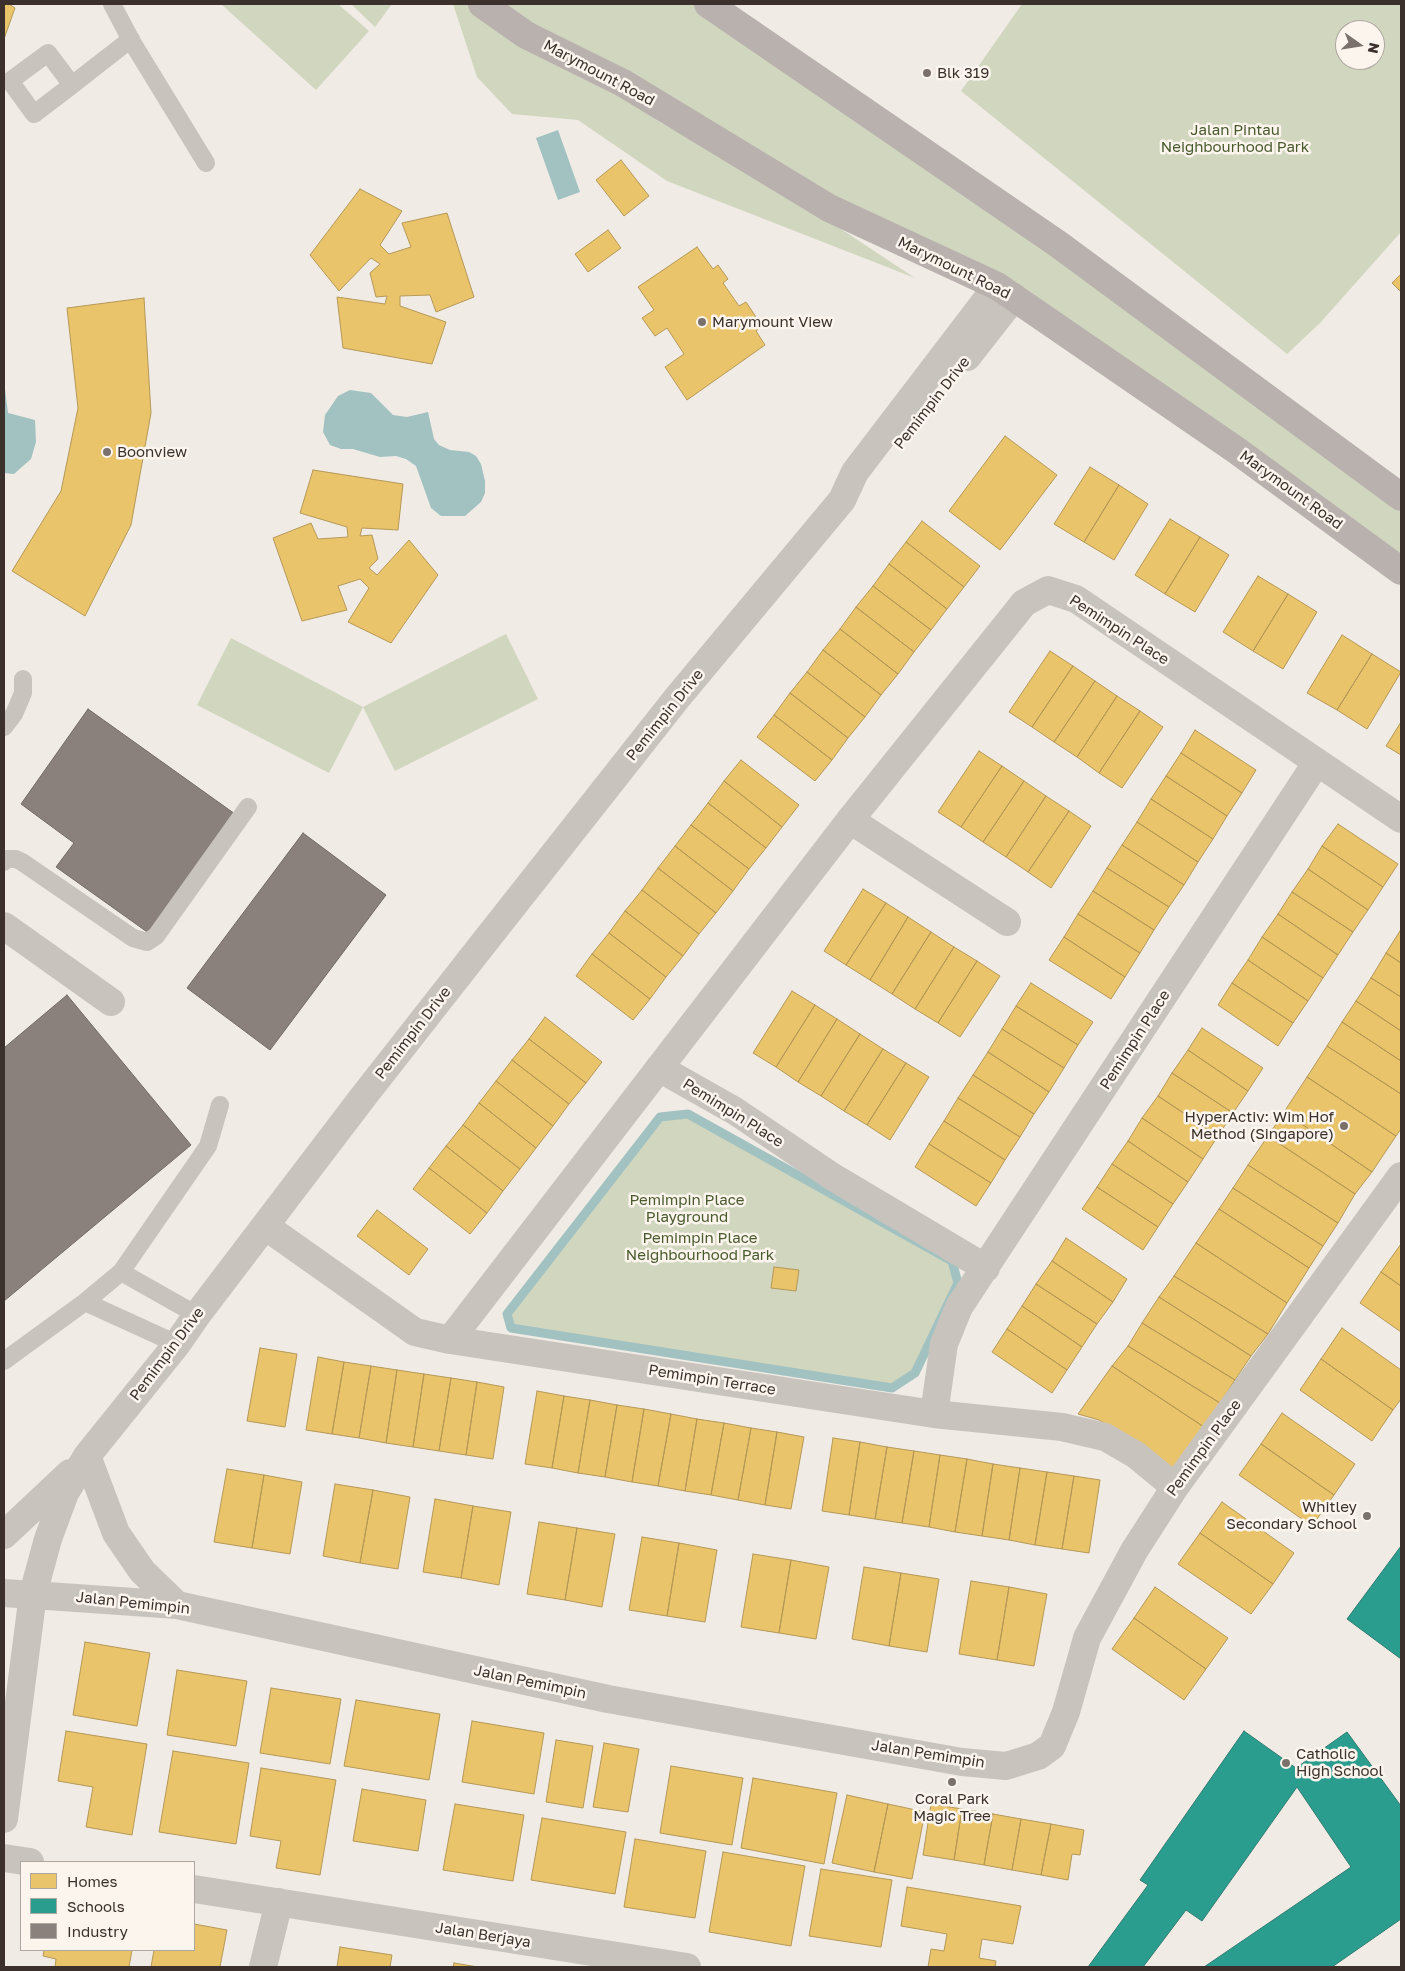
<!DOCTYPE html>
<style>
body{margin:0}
#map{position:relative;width:1405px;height:1971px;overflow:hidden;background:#f0ebe5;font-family:"Golos Text",sans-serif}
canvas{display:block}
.frame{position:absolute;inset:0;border:5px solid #3b302b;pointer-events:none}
.legend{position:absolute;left:20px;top:1861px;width:175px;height:90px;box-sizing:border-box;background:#fbf5ee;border:1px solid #aea6a0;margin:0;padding:6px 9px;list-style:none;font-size:15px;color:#3b302b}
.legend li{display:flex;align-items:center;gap:10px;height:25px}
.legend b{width:25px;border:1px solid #aea6a0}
.north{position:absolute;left:1335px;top:20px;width:50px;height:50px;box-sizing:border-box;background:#fbf5ee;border:1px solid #aea6a0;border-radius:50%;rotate:103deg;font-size:14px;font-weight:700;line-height:20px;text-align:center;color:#3b302b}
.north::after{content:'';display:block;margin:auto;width:18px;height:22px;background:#7a716c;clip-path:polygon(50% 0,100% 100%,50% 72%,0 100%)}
</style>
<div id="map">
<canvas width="1405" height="1971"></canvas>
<div class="frame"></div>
<ul class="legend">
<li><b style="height:14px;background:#e9c46a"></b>Homes</li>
<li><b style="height:14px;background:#2a9d8f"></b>Schools</li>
<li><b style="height:14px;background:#8a817c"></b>Industry</li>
</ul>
<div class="north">N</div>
</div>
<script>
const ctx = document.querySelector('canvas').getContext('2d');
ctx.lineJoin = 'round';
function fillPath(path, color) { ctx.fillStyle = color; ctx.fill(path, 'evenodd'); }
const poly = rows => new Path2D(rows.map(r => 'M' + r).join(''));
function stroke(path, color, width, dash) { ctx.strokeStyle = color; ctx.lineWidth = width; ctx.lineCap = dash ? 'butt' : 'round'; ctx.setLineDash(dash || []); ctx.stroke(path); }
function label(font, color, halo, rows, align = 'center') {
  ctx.font = font + ' "Golos Text",sans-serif'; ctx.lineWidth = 5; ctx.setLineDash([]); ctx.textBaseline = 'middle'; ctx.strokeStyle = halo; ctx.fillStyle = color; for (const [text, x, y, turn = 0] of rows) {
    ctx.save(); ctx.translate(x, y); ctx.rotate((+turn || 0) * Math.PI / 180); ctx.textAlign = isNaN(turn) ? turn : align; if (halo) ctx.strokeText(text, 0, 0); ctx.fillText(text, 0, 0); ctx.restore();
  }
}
fillPath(poly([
 [221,4,338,4,369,31,316,90],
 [351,4,392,4,375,27],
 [453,4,708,4,1401,497,1401,571,1014,297,596,73,661,123,767,180,915,278,667,181,578,120,512,114,477,77],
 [1022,4,1401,4,1401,232,1320,323,1287,354,961,91],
 [1345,30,1375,30,1375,60,1345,60],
 [506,634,538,699,395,771,363,707,329,773,197,705,231,638,363,707],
 [688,1114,952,1261,958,1283,915,1373,892,1388,511,1328,507,1314,660,1117]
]), '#d1d6bf');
fillPath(poly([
 [558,130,580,192,558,200,536,138],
 [4,381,8,413,35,420,36,442,31,459,14,474,4,473],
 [350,390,371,393,393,415,407,417,428,412,434,439,439,445,450,450,469,452,476,456,481,464,485,481,485,493,481,502,465,516,441,516,431,508,416,466,406,459,396,456,380,457,353,449,341,449,330,445,323,432,325,415,338,396]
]), '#a1c2c1');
const homes = poly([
 [4,4,9,4,15,8,4,39,4,4],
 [621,160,649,196,624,216,596,180,621,160],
 [360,189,402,211,380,245,389,254,411,247,402,223,447,213,474,297,436,312,430,295,400,296,400,306,446,322,432,364,343,348,337,297,385,304,387,296,376,297,370,273,380,264,371,258,339,291,310,255,360,189],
 [608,230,621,248,588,272,575,254,608,230],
 [697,247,713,269,718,265,728,279,723,283,739,306,746,302,762,326,756,331,765,345,687,400,665,367,684,354,667,328,655,336,642,318,654,310,638,287,697,247],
 [1401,274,1401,292,1392,283,1401,274],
 [144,298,151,413,131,525,85,616,12,571,61,491,78,408,67,308,144,298],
 [1005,436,1057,475,1000,550,949,511,1005,436],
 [1090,467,1119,485,1084,542,1054,524,1090,467],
 [313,470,403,484,398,530,362,528,360,536,372,535,378,559,369,568,377,575,409,540,438,575,391,643,348,622,369,588,360,579,338,586,347,610,302,621,273,538,311,523,318,539,348,537,347,527,300,513,313,470],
 [1119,485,1148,504,1114,560,1084,542,1119,485],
 [1170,519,1200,537,1165,594,1135,575,1170,519],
 [922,521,980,566,964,587,906,542,922,521],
 [1200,537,1229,555,1195,612,1165,594,1200,537],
 [906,542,964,587,947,609,889,564,906,542],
 [889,564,947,609,931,630,873,586,889,564],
 [1258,576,1288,594,1253,651,1223,632,1258,576],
 [873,586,931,630,914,652,856,607,873,586],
 [1288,594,1317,612,1283,669,1253,651,1288,594],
 [856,607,914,652,898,674,840,629,856,607],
 [840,629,898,674,881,695,823,650,840,629],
 [1342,635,1372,654,1337,710,1307,693,1342,635],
 [823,650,881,695,865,717,807,672,823,650],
 [1050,651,1073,666,1032,727,1009,712,1050,651],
 [1372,654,1401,672,1367,729,1337,710,1372,654],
 [1073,666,1095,681,1054,742,1032,727,1073,666],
 [807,672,865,717,848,738,790,693,807,672],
 [1095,681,1117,696,1077,757,1054,742,1095,681],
 [790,693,848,738,832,760,774,715,790,693],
 [1117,696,1140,711,1099,773,1077,757,1117,696],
 [1140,711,1163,727,1122,788,1099,773,1140,711],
 [774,715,832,760,815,781,757,737,774,715],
 [1401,722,1401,755,1386,746,1401,722],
 [1195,730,1256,770,1242,793,1181,753,1195,730],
 [979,751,1002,766,961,827,938,812,979,751],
 [1181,753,1242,793,1227,816,1166,776,1181,753],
 [741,760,799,805,782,827,724,781,741,760],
 [1002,766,1024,781,983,842,961,827,1002,766],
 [1166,776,1227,816,1213,839,1151,799,1166,776],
 [724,781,782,827,766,848,708,803,724,781],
 [1024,781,1046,796,1006,857,983,842,1024,781],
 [1046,796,1069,811,1028,872,1006,857,1046,796],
 [1151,799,1213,839,1198,862,1137,822,1151,799],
 [708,803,766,848,749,869,691,825,708,803],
 [1069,811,1091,826,1051,888,1028,872,1069,811],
 [1137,822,1198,862,1184,885,1122,845,1137,822],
 [1338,824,1398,864,1383,887,1322,846,1338,824],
 [691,825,749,869,733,891,675,846,691,825],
 [1122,845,1184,885,1169,907,1107,868,1122,845],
 [675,846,733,891,716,913,658,868,675,846],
 [1322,846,1383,887,1368,910,1308,869,1322,846],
 [658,868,716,913,699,934,642,890,658,868],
 [1107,868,1169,907,1154,930,1093,891,1107,868],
 [1308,869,1368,910,1353,932,1292,892,1308,869],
 [863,889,886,903,846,965,824,951,863,889],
 [642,890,699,934,683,956,625,911,642,890],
 [1093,891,1154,930,1140,953,1078,914,1093,891],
 [1292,892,1353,932,1338,955,1278,914,1292,892],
 [886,903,908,917,870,980,846,965,886,903],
 [625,911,683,956,666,977,609,933,625,911],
 [1078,914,1140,953,1125,977,1064,937,1078,914],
 [1278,914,1338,955,1323,978,1262,937,1278,914],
 [908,917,931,932,892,994,870,980,908,917],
 [1400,931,1401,932,1401,963,1386,953,1400,931],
 [931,932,954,947,915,1009,892,994,931,932],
 [609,933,666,977,650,999,592,954,609,933],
 [1064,937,1125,977,1111,999,1049,960,1064,937],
 [1262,937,1323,978,1308,1001,1248,960,1262,937],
 [954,947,977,961,938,1023,915,1009,954,947],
 [1386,953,1401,963,1401,997,1371,978,1386,953],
 [592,954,650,999,633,1020,576,976,592,954],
 [1248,960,1308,1001,1293,1023,1232,983,1248,960],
 [977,961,1000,976,960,1037,938,1023,977,961],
 [1371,978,1401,997,1401,1031,1356,1001,1371,978],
 [1031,983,1093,1022,1078,1045,1016,1006,1031,983],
 [1232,983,1293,1023,1278,1046,1218,1005,1232,983],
 [792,991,815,1005,776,1067,753,1053,792,991],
 [1356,1001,1401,1031,1401,1061,1342,1022,1356,1001],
 [815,1005,837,1019,798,1082,776,1067,815,1005],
 [1016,1006,1078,1045,1064,1068,1002,1029,1016,1006],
 [545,1017,602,1062,586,1083,529,1039,545,1017],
 [837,1019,860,1034,821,1096,798,1082,837,1019],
 [1342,1022,1401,1061,1401,1094,1327,1046,1342,1022],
 [1202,1028,1263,1068,1248,1091,1188,1050,1202,1028],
 [1002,1029,1064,1068,1049,1092,988,1052,1002,1029],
 [860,1034,883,1049,844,1111,821,1096,860,1034],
 [529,1039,586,1083,569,1104,512,1060,529,1039],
 [1327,1046,1401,1094,1401,1129,1396,1136,1307,1077,1327,1046],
 [883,1049,906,1063,867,1125,844,1111,883,1049],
 [1188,1050,1248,1091,1233,1113,1172,1073,1188,1050],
 [988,1052,1049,1092,1034,1114,973,1075,988,1052],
 [512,1060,569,1104,553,1126,496,1081,512,1060],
 [906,1063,929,1077,890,1140,867,1125,906,1063],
 [1172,1073,1233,1113,1218,1136,1158,1096,1172,1073],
 [973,1075,1034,1114,1020,1137,958,1098,973,1075],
 [1307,1077,1396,1136,1372,1172,1284,1112,1307,1077],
 [496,1081,553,1126,536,1148,479,1103,496,1081],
 [1158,1096,1218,1136,1203,1159,1142,1118,1158,1096],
 [958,1098,1020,1137,1005,1160,944,1121,958,1098],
 [479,1103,536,1148,520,1169,463,1125,479,1103],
 [1284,1112,1372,1172,1355,1194,1268,1136,1284,1112],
 [1142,1118,1203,1159,1188,1182,1128,1141,1142,1118],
 [944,1121,1005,1160,991,1183,929,1144,944,1121],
 [463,1125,520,1169,503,1191,446,1146,463,1125],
 [1268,1136,1355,1194,1338,1223,1248,1165,1268,1136],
 [1128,1141,1188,1182,1173,1204,1112,1164,1128,1141],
 [929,1144,991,1183,976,1206,915,1167,929,1144],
 [446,1146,503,1191,487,1213,429,1168,446,1146],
 [1112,1164,1173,1204,1158,1227,1097,1187,1112,1164],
 [1248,1165,1338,1223,1323,1246,1233,1188,1248,1165],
 [429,1168,487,1213,470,1234,413,1189,429,1168],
 [1097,1187,1158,1227,1143,1250,1082,1209,1097,1187],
 [1233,1188,1323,1246,1309,1268,1219,1209,1233,1188],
 [1219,1209,1309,1268,1287,1303,1196,1243,1219,1209],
 [377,1210,428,1249,409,1275,357,1236,377,1210],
 [1066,1238,1127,1279,1113,1302,1052,1261,1066,1238],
 [1196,1243,1287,1303,1268,1334,1174,1276,1196,1243],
 [1401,1244,1401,1286,1381,1272,1401,1244],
 [1052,1261,1113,1302,1097,1324,1036,1284,1052,1261],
 [774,1267,799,1270,796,1291,771,1288,774,1267],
 [1381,1272,1401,1286,1401,1332,1360,1303,1381,1272],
 [1174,1276,1268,1334,1251,1356,1159,1297,1174,1276],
 [1036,1284,1097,1324,1082,1347,1022,1306,1036,1284],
 [1159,1297,1251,1356,1235,1380,1142,1323,1159,1297],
 [1022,1306,1082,1347,1067,1370,1007,1329,1022,1306],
 [1142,1323,1235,1380,1220,1403,1128,1346,1142,1323],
 [1342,1328,1401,1370,1401,1399,1393,1410,1321,1359,1342,1328],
 [1007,1329,1067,1370,1052,1393,992,1352,1007,1329],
 [1128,1346,1220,1403,1204,1427,1112,1366,1128,1346],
 [260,1348,297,1354,285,1427,247,1421,260,1348],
 [318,1357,344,1362,332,1434,306,1430,318,1357],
 [1321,1359,1393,1410,1372,1441,1300,1390,1321,1359],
 [344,1362,371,1366,359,1438,332,1434,344,1362],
 [371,1366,397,1370,386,1443,359,1438,371,1366],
 [1112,1366,1204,1427,1173,1469,1099,1420,1078,1414,1112,1366],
 [397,1370,424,1374,413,1447,386,1443,397,1370],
 [424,1374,451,1378,439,1451,413,1447,424,1374],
 [451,1378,477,1382,466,1455,439,1451,451,1378],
 [477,1382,504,1387,493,1459,466,1455,477,1382],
 [537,1391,564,1396,552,1468,525,1464,537,1391],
 [564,1396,590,1400,578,1473,552,1468,564,1396],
 [590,1400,617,1405,605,1477,578,1473,590,1400],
 [617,1405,644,1409,632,1482,605,1477,617,1405],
 [644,1409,671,1414,658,1486,632,1482,644,1409],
 [1282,1413,1355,1464,1334,1495,1261,1444,1282,1413],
 [671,1414,697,1419,685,1491,658,1486,671,1414],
 [697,1419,724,1423,711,1495,685,1491,697,1419],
 [724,1423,751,1428,738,1500,711,1495,724,1423],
 [751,1428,777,1432,765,1505,738,1500,751,1428],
 [777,1432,804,1437,791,1509,765,1505,777,1432],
 [833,1438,860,1442,849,1515,822,1511,833,1438],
 [860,1442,887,1447,875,1519,849,1515,860,1442],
 [1261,1444,1334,1495,1312,1526,1239,1475,1261,1444],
 [887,1447,914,1451,902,1523,875,1519,887,1447],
 [914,1451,940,1455,929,1527,902,1523,914,1451],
 [940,1455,967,1459,955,1532,929,1527,940,1455],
 [967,1459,993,1464,982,1536,955,1532,967,1459],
 [993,1464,1020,1468,1009,1540,982,1536,993,1464],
 [1020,1468,1047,1472,1035,1545,1009,1540,1020,1468],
 [227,1469,264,1475,252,1548,214,1542,227,1469],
 [1047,1472,1074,1476,1062,1549,1035,1545,1047,1472],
 [264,1475,302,1482,290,1554,252,1548,264,1475],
 [1074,1476,1100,1480,1089,1553,1062,1549,1074,1476],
 [335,1484,373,1490,360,1563,323,1556,335,1484],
 [373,1490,410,1497,398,1569,360,1563,373,1490],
 [435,1499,473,1506,461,1578,423,1572,435,1499],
 [1222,1502,1294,1553,1273,1584,1200,1533,1222,1502],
 [473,1506,511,1512,499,1585,461,1578,473,1506],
 [539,1522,577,1528,565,1600,527,1594,539,1522],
 [577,1528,615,1534,602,1607,565,1600,577,1528],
 [1200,1533,1273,1584,1251,1614,1178,1564,1200,1533],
 [642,1537,679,1543,667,1616,629,1610,642,1537],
 [679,1543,717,1550,705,1622,667,1616,679,1543],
 [753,1554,791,1560,779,1633,741,1627,753,1554],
 [791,1560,829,1567,816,1639,779,1633,791,1560],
 [864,1567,901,1573,889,1646,852,1639,864,1567],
 [901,1573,939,1579,927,1652,889,1646,901,1573],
 [971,1581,1009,1587,997,1660,959,1654,971,1581],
 [1009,1587,1047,1594,1034,1666,997,1660,1009,1587],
 [1155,1587,1228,1638,1206,1669,1134,1618,1155,1587],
 [1134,1618,1206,1669,1184,1700,1112,1649,1134,1618],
 [85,1642,150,1653,137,1726,73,1715,85,1642],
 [177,1670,247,1681,236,1746,167,1735,177,1670],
 [271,1688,341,1699,330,1764,260,1753,271,1688],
 [356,1700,440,1714,429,1780,344,1766,356,1700],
 [472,1721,544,1733,534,1794,462,1782,472,1721],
 [66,1731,147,1744,132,1835,86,1827,93,1787,58,1781,66,1731],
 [556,1740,593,1746,583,1808,546,1802,556,1740],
 [604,1743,639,1749,628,1812,593,1807,604,1743],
 [173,1751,249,1763,236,1844,159,1832,173,1751],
 [671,1766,743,1778,732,1845,660,1833,671,1766],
 [261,1768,336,1780,320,1875,276,1868,281,1841,250,1836,261,1768],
 [753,1778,837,1793,824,1864,741,1848,753,1778],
 [362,1789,426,1800,418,1851,353,1841,362,1789],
 [847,1795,888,1804,874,1872,832,1863,847,1795],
 [455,1804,524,1815,513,1881,443,1870,455,1804],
 [888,1804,925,1812,912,1879,874,1872,888,1804],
 [931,1804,962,1809,954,1860,923,1855,931,1804],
 [962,1809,993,1814,984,1865,954,1860,962,1809],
 [993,1814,1021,1819,1012,1870,984,1865,993,1814],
 [542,1818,626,1832,615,1894,531,1880,542,1818],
 [1021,1819,1051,1824,1041,1875,1012,1870,1021,1819],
 [1051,1824,1084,1830,1080,1855,1072,1854,1068,1880,1041,1875,1051,1824],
 [635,1839,706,1851,695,1918,624,1907,635,1839],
 [723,1852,805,1866,791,1946,709,1932,723,1852],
 [821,1869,892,1880,881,1947,809,1936,821,1869],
 [907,1887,1021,1906,1013,1944,982,1939,979,1958,996,1961,995,1967,928,1967,931,1949,944,1951,947,1934,901,1926,907,1887],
 [194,1924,227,1930,220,1967,151,1967,154,1950,194,1950,194,1924],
 [340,1947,392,1955,390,1967,337,1967,340,1947],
 [44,1950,132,1950,129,1967,55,1967,56,1959,43,1956,44,1950],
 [454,1963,478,1967,453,1967,454,1963]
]);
fillPath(homes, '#e9c46a');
stroke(homes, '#b59857', 1);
const schools = poly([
 [1401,1546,1401,1659,1347,1619,1401,1546],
 [1244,1731,1296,1768,1347,1732,1401,1806,1401,1919,1332,1967,1204,1967,1351,1867,1297,1787,1202,1921,1186,1910,1143,1967,1088,1967,1148,1885,1140,1880,1244,1731]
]);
fillPath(schools, '#2a9d8f');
stroke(schools, '#2f7c71', 1);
const industry = poly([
 [88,709,235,814,150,934,56,867,74,843,21,804,88,709],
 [303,833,386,895,270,1050,187,988,303,833],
 [67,995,191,1145,4,1301,4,1048,67,995]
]);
fillPath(industry, '#8a817c');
stroke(industry, '#726964', 1);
stroke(poly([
 [688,1114,952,1261,958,1283,915,1373,892,1388,511,1328,507,1314,660,1117,688,1114]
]), '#a1c2c1', 9);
stroke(poly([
 [112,4,132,42,206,163],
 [72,85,48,53,10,81,34,114,72,85,131,39],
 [4,727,14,714,23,693,23,679],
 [4,862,7,859,16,859,22,862,133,938,147,942,156,936,248,807],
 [121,1272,197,1315],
 [85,1302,177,1344],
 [4,1361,85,1302,121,1272,208,1146,220,1105]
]), '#c9c3be', 18);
stroke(poly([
 [967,357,1014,297],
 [850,820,1007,922],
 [4,926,111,1002],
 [659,1068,735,1111,833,1177,986,1268],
 [265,1226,415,1332,450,1340,934,1414,1062,1427,1105,1437,1136,1455,1175,1487],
 [450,1340,850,820,1024,603,1048,590,1076,599,1401,819],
 [934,1414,944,1344,959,1307,1317,762],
 [87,1456,116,1533,142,1571,177,1605],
 [4,1535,70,1473],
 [4,1593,177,1605,608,1699,962,1762,1006,1766,1038,1756,1052,1746,1066,1712,1087,1638,1134,1551,1175,1487,1401,1176],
 [4,1819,33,1594,48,1539,65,1493,87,1456,177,1344,197,1315,363,1097,479,949,677,698,842,500,855,472,997,286],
 [4,1858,30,1862],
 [194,1889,687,1967],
 [263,1967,279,1902]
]), '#c9c3be', 28);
stroke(poly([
 [482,4,526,35,623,83,829,208,997,286,1236,450,1401,571],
 [708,4,1058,244,1401,497]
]), '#b8b1ad', 28);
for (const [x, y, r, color] of [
 [927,73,5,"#7a716c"],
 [702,322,5,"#7a716c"],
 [107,452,5,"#7a716c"],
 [1344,1126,5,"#7a716c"],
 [1367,1516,5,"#7a716c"],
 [1286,1763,5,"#7a716c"],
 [952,1782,5,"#7a716c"]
]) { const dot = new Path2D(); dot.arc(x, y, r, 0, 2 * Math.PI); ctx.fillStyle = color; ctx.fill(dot); stroke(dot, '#fbf5ee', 2); }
label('15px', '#3b302b', '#fbf5ee', [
 ["Marymount Road",599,73,28],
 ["Marymount Road",954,268,26],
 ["Pemimpin Drive",932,403,-52],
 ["Marymount Road",1291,490,36],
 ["Pemimpin Place",1119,630,33],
 ["Pemimpin Drive",665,715,-51],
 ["Pemimpin Drive",413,1033,-52],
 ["Pemimpin Place",1135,1040,-57],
 ["Pemimpin Place",733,1113,32],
 ["Pemimpin Drive",167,1354,-53],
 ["Pemimpin Terrace",712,1380,9],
 ["Pemimpin Place",1204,1448,-54],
 ["Jalan Pemimpin",133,1603,6],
 ["Jalan Pemimpin",530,1682,12],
 ["Jalan Pemimpin",928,1754,9],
 ["Jalan Berjaya",483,1935,9]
]);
label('15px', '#3b302b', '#fbf5ee', [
 ["Blk 319",937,73],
 ["Marymount View",712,322],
 ["Boonview",117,452],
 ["HyperActiv: Wim Hof",1334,1117,"right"],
 ["Method (Singapore)",1334,1134,"right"],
 ["Whitley",1357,1507,"right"],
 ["Secondary School",1357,1524,"right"],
 ["Catholic",1296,1754],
 ["High School",1296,1771],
 ["Coral Park",952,1799,"center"],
 ["Magic Tree",952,1816,"center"]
], 'left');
label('15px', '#4a5a2e', '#fbf5ee', [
 ["Jalan Pintau",1235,130],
 ["Neighbourhood Park",1235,147],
 ["Pemimpin Place",687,1200],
 ["Playground",687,1217],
 ["Pemimpin Place",700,1238],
 ["Neighbourhood Park",700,1255]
]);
</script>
